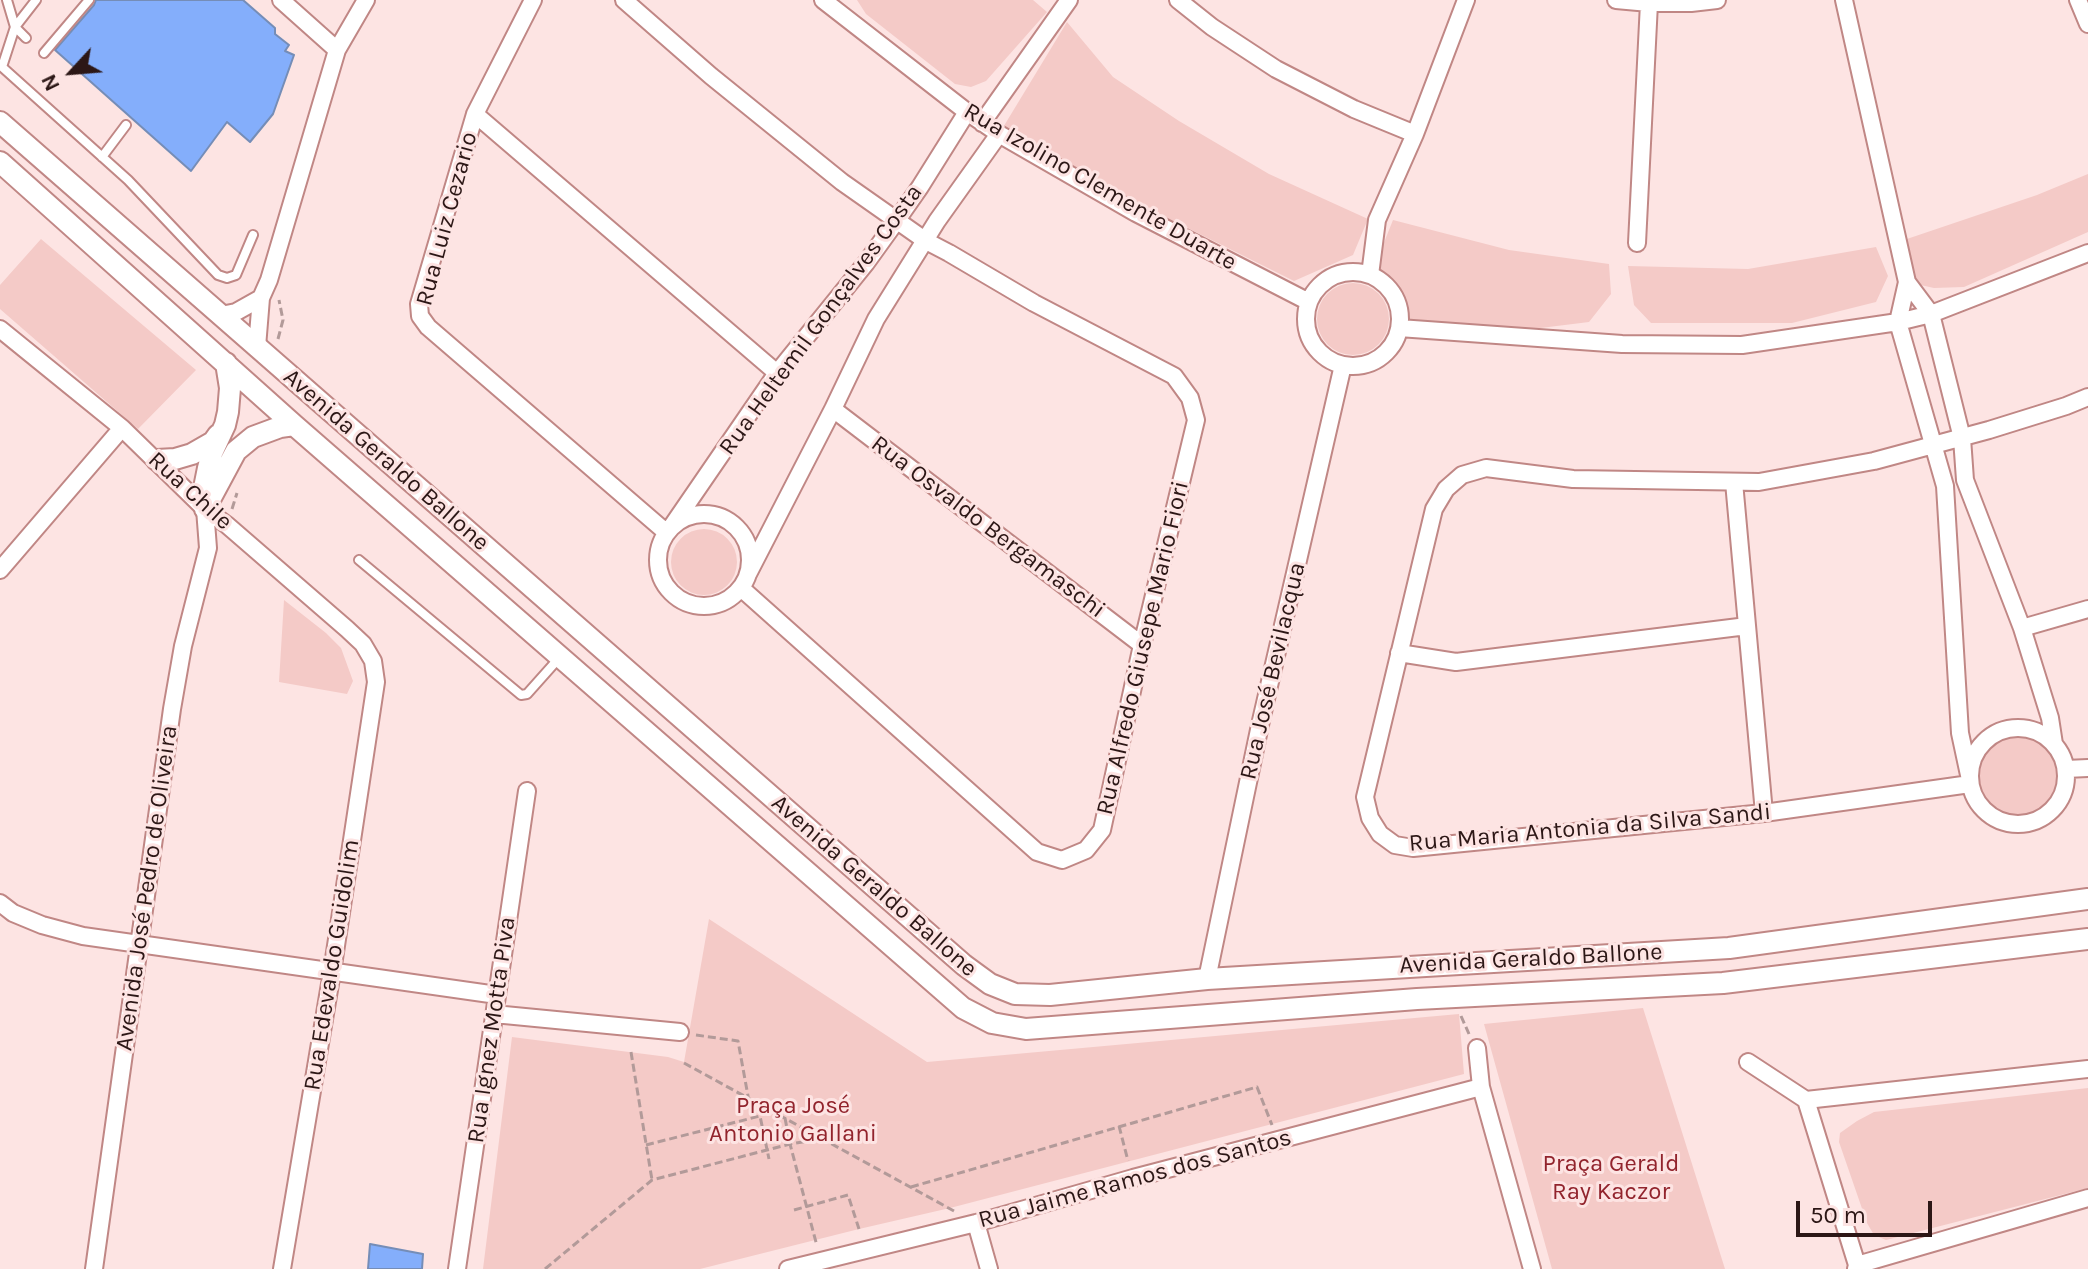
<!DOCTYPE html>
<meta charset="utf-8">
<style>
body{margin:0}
#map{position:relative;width:2088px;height:1269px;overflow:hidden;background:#fde4e3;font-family:Karla,sans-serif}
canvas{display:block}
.north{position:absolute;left:32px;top:32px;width:80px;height:80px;-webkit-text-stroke:6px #fde4e3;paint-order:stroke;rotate:244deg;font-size:22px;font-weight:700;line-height:32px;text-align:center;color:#2c1716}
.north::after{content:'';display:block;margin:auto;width:28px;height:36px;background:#2c1716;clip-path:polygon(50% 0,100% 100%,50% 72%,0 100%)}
.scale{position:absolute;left:1796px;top:1201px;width:136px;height:36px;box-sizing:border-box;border:4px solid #2c1716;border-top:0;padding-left:10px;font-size:24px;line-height:28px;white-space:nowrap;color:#2c1716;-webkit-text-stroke:6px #fde4e3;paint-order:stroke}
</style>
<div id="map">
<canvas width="2088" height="1269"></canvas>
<div class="north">N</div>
<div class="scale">50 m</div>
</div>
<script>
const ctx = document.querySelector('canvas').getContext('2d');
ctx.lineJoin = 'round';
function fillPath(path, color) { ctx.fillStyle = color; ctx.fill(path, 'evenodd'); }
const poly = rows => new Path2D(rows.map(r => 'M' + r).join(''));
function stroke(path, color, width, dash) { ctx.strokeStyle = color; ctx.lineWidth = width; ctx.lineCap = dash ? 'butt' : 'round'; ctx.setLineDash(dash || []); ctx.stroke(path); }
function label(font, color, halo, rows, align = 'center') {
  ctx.font = font + ' Karla,sans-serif'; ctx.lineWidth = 6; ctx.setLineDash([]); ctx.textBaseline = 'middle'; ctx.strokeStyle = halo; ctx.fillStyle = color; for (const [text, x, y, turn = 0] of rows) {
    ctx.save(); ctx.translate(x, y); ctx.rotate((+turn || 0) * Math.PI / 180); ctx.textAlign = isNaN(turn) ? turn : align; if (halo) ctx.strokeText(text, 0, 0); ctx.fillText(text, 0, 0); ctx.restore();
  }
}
fillPath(poly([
 [857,0,1033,0,1047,12,986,81,971,87,955,84,866,14],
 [1067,22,1113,77,1179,121,1269,174,1368,219,1353,255,1294,281,999,134],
 [2088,174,2088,232,1964,287,1934,288,1907,282,1898,242,2037,195],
 [1393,220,1509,250,1609,264,1611,294,1589,322,1484,335,1399,328,1398,307,1392,293,1383,282,1371,275],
 [41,239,196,370,138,429,0,309,0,285],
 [1876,247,1888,276,1876,302,1792,323,1651,323,1634,305,1628,266,1748,269],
 '1317 319a36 36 0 1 1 72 0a36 36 0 1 1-72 0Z',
 '671 562a33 33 0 1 1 66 0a33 33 0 1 1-66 0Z',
 [284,600,326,633,341,648,353,681,347,694,279,682],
 '1977 776a40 40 0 1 1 80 0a40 40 0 1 1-80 0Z',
 [709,919,927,1062,1459,1014,1464,1074,950,1208,859,1229,700,1269,483,1269,512,1037,668,1057,684,1062],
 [1643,1008,1725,1269,1552,1269,1484,1024],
 [2088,1088,2088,1188,1886,1240,1874,1235,1867,1223,1839,1142,1840,1133,1857,1121,1874,1112]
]), '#f4cac7');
const building = poly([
 [96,0,243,0,275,28,275,34,289,45,285,51,294,55,273,114,250,142,227,122,191,171,55,50,94,5,96,0],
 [370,1244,423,1254,422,1269,368,1269,370,1244]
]);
fillPath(building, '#84aefb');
stroke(building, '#758db7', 2);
const service = poly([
 [7,0,15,27,26,38],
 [36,0,15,27,2,67,128,180,218,275,227,278,236,275,253,235],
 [44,53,89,0],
 [102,157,126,125],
 [359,560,521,695,527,694,560,657]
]);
const minor = poly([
 [281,0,337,50],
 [533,0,475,114,419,304,420,316,428,327,667,533],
 [624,0,711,76,842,182,926,241,949,253,1034,303,1174,376,1190,398,1196,420,1142,645,1102,830,1086,850,1062,860,1037,852,741,588],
 [823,0,967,112,999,134,1136,213,1309,302],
 [1178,0,1212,27,1276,69,1354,109,1415,134],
 [1616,0,1649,3,1691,3,1717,0],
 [1844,0,1907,282,1931,314,1962,438,1965,480,2022,628,2050,718,2054,744],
 [2078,0,2088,24],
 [475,114,777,373],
 [982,123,1069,0],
 [1637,243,1649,3],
 '1306 319a47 47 0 1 1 94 0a47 47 0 1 1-94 0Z',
 [1370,275,1377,220,1415,134,1466,0],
 [1907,282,1898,322,1945,486,1960,733,1969,775],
 [221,315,236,312,261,298],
 [1399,328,1622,344,1742,345,1898,322,1931,314,2088,253],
 [0,329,122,428,205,509,227,525,347,629,363,644,373,661,376,682,332,972,282,1269],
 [257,347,261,298,269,280,337,50,366,0],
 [833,409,1142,645],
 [1734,482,1764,813],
 '658 560a46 46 0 1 1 92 0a46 46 0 1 1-92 0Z',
 [672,526,777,373,866,263,897,220,920,187,967,112],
 [0,570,122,428],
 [748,574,833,409,876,319,937,221,999,134],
 [2022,628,2088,609],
 [1399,653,1456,662,1747,626],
 '1970 776a48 48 0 1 1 96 0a48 48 0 1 1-96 0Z',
 [2066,769,2088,768],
 [1970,784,1764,813,1413,848,1395,845,1380,834,1370,818,1365,797,1434,509,1446,489,1462,475,1486,468,1573,479,1759,482,1874,461,1989,430,2066,406,2088,397],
 [0,903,13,913,42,925,83,936,497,995],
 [1207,979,1260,725,1343,365],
 [494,1014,680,1032],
 [1477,1048,1481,1087,1532,1269],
 [1748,1062,1806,1100],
 [976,1223,989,1269],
 [1857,1265,2088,1198],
 [94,1269,172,709,183,646,208,548,205,509],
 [457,1269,527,791],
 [788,1269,976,1223,1133,1178,1481,1087],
 [1856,1269,1857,1265,1806,1100,2088,1069]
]);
const tertiary = poly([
 [0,122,964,965,990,984,1015,994,1050,995,1207,979,1729,948,2088,899],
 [0,162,294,425,963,1008,992,1023,1026,1029,1417,999,1723,983,2088,939],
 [157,460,175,459,192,454,213,442,218,435],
 [207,505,236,451,253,437,280,427,294,425],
 [205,509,205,483,208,468,212,453,225,425,228,412,230,388,226,363]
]);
stroke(service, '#c08785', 12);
stroke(minor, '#c08785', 20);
stroke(tertiary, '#c08785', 24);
stroke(poly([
 [278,339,283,320,279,300],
 [232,509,237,493],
 [1461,1016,1469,1034],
 [696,1035,738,1041,752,1118],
 [631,1052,652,1180],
 [684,1063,954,1211],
 [785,1118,790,1144,817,1246],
 [1119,1126,1128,1161],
 [646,1145,760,1116,769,1159],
 [911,1187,1257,1087,1272,1125],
 [794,1210,848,1195,859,1229],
 [545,1269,652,1180,790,1144,820,1139]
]), '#b29a99', 3, [8, 4]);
stroke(service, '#fff', 8);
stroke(minor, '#fff', 16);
stroke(tertiary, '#fff', 20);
label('24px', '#2c1716', '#fde4e3', [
 ["Rua Izolino Clemente Duarte",1100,187,30],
 ["Rua Luiz Cezario",447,219,-75],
 ["Rua Heltemil Gonçalves Costa",821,320,-54],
 ["Avenida Geraldo Ballone",386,460,41],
 ["Rua Chile",190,491,42],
 ["Rua Osvaldo Bergamaschi",988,527,37],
 ["Rua Alfredo Giusepe Mario Fiori",1143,648,-77],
 ["Rua José Bevilacqua",1273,671,-77],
 ["Rua Maria Antonia da Silva Sandi",1590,828,-5],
 ["Avenida Geraldo Ballone",874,886,41],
 ["Avenida José Pedro de Oliveira",147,888,-82],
 ["Avenida Geraldo Ballone",1531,959,-3],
 ["Rua Edevaldo Guidolim",332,965,-81],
 ["Rua Ignez Motta Piva",492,1030,-82],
 ["Rua Jaime Ramos dos Santos",1135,1179,-15]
]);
label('24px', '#92242d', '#fde4e3', [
 ["Praça José",793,1106],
 ["Antonio Gallani",793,1134],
 ["Praça Gerald",1611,1164],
 ["Ray Kaczor",1611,1192]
]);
</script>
